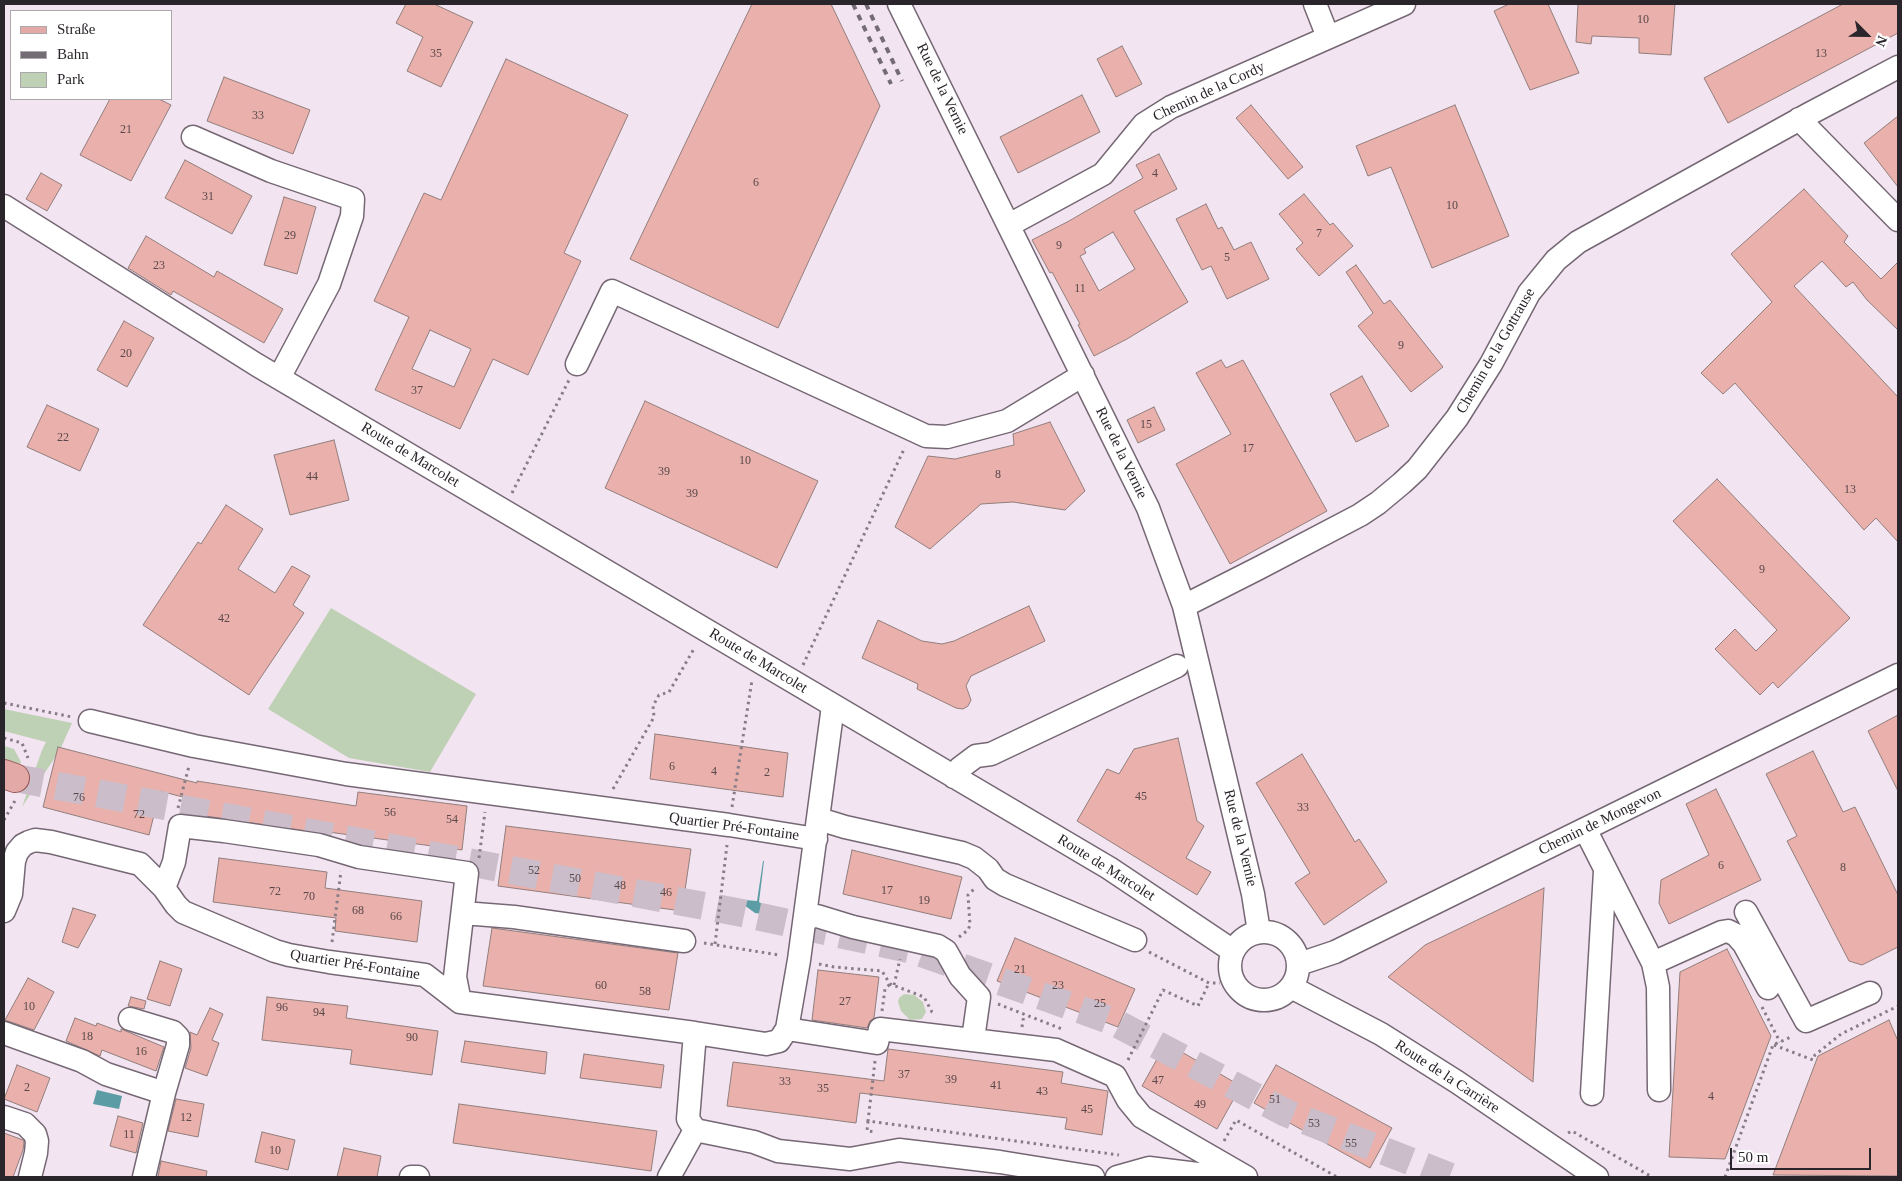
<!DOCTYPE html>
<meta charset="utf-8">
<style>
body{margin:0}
#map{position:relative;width:1902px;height:1181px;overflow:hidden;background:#f3e4f2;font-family:"Times New Roman",serif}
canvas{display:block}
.frame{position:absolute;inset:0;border:5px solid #2a252a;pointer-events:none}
.legend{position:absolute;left:10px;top:10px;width:162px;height:90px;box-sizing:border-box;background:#fff;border:1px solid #aaa8aa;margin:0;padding:6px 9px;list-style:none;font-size:15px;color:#2a252a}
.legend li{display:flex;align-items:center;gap:10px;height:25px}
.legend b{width:25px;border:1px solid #aaa8aa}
.north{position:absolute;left:1842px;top:10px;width:50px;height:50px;-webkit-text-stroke:4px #fff;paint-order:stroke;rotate:113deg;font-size:14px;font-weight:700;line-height:20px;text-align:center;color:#2a252a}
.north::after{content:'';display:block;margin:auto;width:18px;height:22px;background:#2a252a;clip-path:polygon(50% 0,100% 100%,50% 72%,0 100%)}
.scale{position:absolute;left:1730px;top:1148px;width:141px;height:22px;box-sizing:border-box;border:2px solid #2a252a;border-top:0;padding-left:6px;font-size:15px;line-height:18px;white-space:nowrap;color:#2a252a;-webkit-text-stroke:4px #fff;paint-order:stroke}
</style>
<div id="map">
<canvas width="1902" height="1181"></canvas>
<div class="frame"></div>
<ul class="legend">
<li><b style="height:6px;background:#e3a9a6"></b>Straße</li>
<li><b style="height:6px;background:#746c74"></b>Bahn</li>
<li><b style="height:14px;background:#bfd1b5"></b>Park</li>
</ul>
<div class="north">N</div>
<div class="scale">50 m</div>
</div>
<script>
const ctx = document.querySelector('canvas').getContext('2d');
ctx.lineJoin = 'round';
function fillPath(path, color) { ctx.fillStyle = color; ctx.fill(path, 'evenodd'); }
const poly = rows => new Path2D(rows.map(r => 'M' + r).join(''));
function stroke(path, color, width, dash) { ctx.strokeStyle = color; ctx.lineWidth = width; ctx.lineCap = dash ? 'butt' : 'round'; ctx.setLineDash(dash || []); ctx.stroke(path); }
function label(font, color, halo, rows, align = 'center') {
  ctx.font = font + ' "Times New Roman",serif'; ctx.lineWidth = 4; ctx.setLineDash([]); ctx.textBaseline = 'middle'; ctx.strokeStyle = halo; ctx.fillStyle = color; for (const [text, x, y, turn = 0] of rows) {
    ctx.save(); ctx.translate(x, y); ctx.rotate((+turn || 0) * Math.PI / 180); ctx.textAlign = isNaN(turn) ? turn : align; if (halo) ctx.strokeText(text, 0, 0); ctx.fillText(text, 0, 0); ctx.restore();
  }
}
fillPath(poly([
 [331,608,476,694,430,772,349,758,268,709],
 [4,709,72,723,60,750,22,807,42,750,46,742,4,731],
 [4,746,14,749,21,762,17,768,4,764],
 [904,994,914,995,923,1002,926,1012,922,1019,910,1020,901,1011,898,1002,899,998]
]), '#bfd1b5');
fillPath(poly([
 [763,861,764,861,759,902,771,910,770,915,755,913,744,905,745,900,757,901],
 [97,1090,122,1096,119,1109,93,1104]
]), '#5c9da5');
const building = poly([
 [406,4,434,4,473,22,441,87,407,71,423,37,396,23,406,4],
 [752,4,831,4,880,106,778,328,630,259,752,4],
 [1509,4,1548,4,1579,73,1530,90,1494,11,1509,4],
 [1578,4,1675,4,1671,55,1639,53,1639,38,1592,36,1591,44,1576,42,1578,4],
 [1843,4,1898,4,1898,33,1728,123,1704,78,1843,4],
 [1122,46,1142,84,1116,97,1097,59,1122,46],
 [506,59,628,115,564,253,581,261,528,375,493,359,460,429,375,390,409,317,374,301,424,193,441,200,506,59],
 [430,330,471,349,454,387,412,369,430,330],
 [224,77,310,110,293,154,207,121,224,77],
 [1082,95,1100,132,1018,173,1000,137,1082,95],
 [110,99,159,99,171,105,131,181,80,155,110,99],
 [1251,105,1303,167,1288,179,1236,118,1251,105],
 [1455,105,1509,236,1432,268,1391,167,1368,176,1356,146,1455,105],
 [1898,116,1898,187,1864,143,1898,116],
 [1159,154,1177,189,1134,211,1188,302,1127,339,1094,356,1078,325,1080,324,1052,272,1050,273,1032,240,1069,221,1143,178,1136,165,1159,154],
 [1113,232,1135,269,1099,291,1080,256,1086,253,1084,249,1113,232],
 [185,160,252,196,232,234,165,198,185,160],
 [41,173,62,185,47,211,26,199,41,173],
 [1804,189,1848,236,1844,242,1881,279,1898,262,1898,330,1867,300,1853,282,1846,287,1822,261,1794,286,1898,397,1898,542,1876,518,1864,530,1735,383,1723,394,1701,373,1772,302,1731,254,1804,189],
 [1304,194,1330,225,1333,223,1353,246,1319,276,1296,249,1303,243,1279,214,1304,194],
 [284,197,316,207,297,274,264,265,284,197],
 [1206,204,1218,229,1222,227,1234,250,1251,242,1269,279,1227,299,1211,266,1202,270,1176,219,1206,204],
 [146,236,214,277,217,271,283,309,264,343,173,291,171,295,128,268,146,236],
 [1356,265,1384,304,1390,300,1443,367,1411,392,1358,326,1373,313,1346,272,1356,265],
 [124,321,154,338,127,387,97,370,124,321],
 [1221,360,1226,368,1243,360,1327,511,1230,564,1176,464,1231,434,1196,373,1221,360],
 [1362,376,1389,426,1356,442,1330,394,1362,376],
 [645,401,818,481,777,568,605,488,645,401],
 [47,405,99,429,80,471,27,447,47,405],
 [1154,407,1165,430,1138,443,1127,420,1154,407],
 [1050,422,1085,491,1065,510,1013,502,981,504,930,549,895,527,928,456,955,459,1014,445,1013,434,1050,422],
 [334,440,349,500,290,515,274,455,334,440],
 [1717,479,1850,618,1778,688,1773,682,1760,695,1715,649,1735,629,1756,651,1777,630,1673,521,1717,479],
 [226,505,263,529,238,569,275,593,292,566,310,576,293,605,304,613,249,695,143,625,198,542,201,544,226,505],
 [1029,606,1045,641,971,676,966,686,971,700,968,706,963,709,956,708,917,689,918,684,862,658,878,620,922,641,942,644,954,641,1029,606],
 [1898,715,1898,791,1868,731,1898,715],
 [655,734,788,753,783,797,650,779,655,734],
 [1178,738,1197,821,1204,826,1186,858,1211,872,1197,895,1077,821,1107,769,1119,774,1134,749,1178,738],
 [58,747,197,783,197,781,356,806,358,792,467,806,462,850,328,832,327,834,192,814,194,800,160,791,149,835,43,807,58,747],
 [1813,751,1843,812,1855,807,1898,895,1898,947,1862,965,1849,961,1787,841,1797,836,1766,774,1813,751],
 [1302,754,1355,842,1359,839,1387,882,1324,925,1295,883,1310,873,1256,783,1302,754],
 [1716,789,1761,880,1669,924,1659,903,1661,880,1709,855,1686,804,1716,789],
 [506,826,691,849,682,911,498,886,506,826],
 [852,850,962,877,951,919,843,894,852,850],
 [219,858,327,872,325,888,422,901,417,942,335,931,336,918,213,902,219,858],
 [1544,888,1533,1082,1388,977,1425,945,1544,888],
 [73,908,96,915,78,948,62,942,73,908],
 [492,928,678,953,669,1010,483,986,492,928],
 [1015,938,1135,989,1118,1027,997,981,1015,938],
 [1727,949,1771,1036,1725,1159,1669,1157,1680,972,1727,949],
 [160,961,182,969,170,1006,147,999,160,961],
 [818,970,879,977,874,1018,870,1021,867,1028,812,1020,818,970],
 [28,978,54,992,34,1030,5,1020,28,978],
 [131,997,146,1001,144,1009,128,1006,131,997],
 [267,997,348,1006,346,1018,438,1031,432,1075,350,1064,352,1050,262,1040,267,997],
 [210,1008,223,1014,212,1040,219,1043,207,1076,185,1068,191,1048,190,1032,197,1035,210,1008],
 [75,1018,96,1026,97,1023,121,1032,121,1029,164,1047,156,1071,102,1050,100,1056,66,1041,75,1018],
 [1889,1020,1898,1041,1898,1176,1773,1175,1818,1056,1889,1020],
 [465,1041,547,1052,545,1074,461,1062,465,1041],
 [1166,1043,1241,1086,1217,1129,1142,1086,1166,1043],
 [888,1049,1063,1072,1061,1083,1108,1091,1102,1135,1065,1129,1067,1118,860,1093,856,1123,727,1106,733,1062,884,1081,888,1049],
 [584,1054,664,1065,661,1088,580,1078,584,1054],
 [17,1065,50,1078,37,1112,4,1099,17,1065],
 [1276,1065,1392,1128,1370,1168,1254,1103,1276,1065],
 [176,1099,204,1104,198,1137,168,1131,176,1099],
 [459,1104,657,1131,651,1171,453,1143,459,1104],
 [118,1116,143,1123,136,1153,110,1146,118,1116],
 [262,1132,295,1140,288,1170,255,1162,262,1132],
 [4,1133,23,1140,24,1142,23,1150,13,1177,4,1177,4,1133],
 [344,1148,381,1156,377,1177,337,1177,344,1148],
 [161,1161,207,1171,206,1177,158,1177,161,1161]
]);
fillPath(building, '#e9b0ac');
stroke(building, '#917e7c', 1);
stroke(poly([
 [15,778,742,913,913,950,1112,1021,1286,1113,1451,1177]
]), '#cbbeca', 28, [28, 14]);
const minor = poly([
 [899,4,1148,508,1184,606,1253,894,1259,932],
 [1315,4,1328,37],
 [1799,119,1898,220],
 [193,137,271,171,353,199,352,216,329,284,279,378],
 [4,206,257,365,1109,868,1233,951],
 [1009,225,1103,174,1144,124,1171,107,1404,4],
 [577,364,612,291,926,436,947,437,1007,421,1083,375],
 [1184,606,1259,568,1360,515,1378,503,1402,483,1417,469,1457,418,1491,364,1529,293,1556,260,1578,242,1809,114,1898,67],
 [90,721,194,746,346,774,729,825,816,839],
 [954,777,960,768,976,756,991,754,1177,666],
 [819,819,845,827,962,853,974,858,988,869,995,879,1005,885,1135,940],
 [1585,829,1653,963,1722,932,1728,931,1736,935,1744,944,1768,988],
 [164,888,174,862,180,826,224,831,319,845,359,857,467,873,455,977,460,1002],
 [4,911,11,894,14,861,17,852,23,845,29,842,35,840,51,842,140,864,164,888,176,905,183,912,275,951,289,955,329,962,425,975,460,1002,695,1033,766,1044,779,1041,787,1029,799,960,833,706],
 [1746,912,1806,1021,1870,993],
 [463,913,514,917,684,941],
 [805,918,817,916,853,927,938,946,946,951,960,976,979,997,973,1039],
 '1230 966a34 34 0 1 1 68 0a34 34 0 1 1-68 0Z',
 [1653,963,1658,987,1659,1090],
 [1299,964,1335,952,1898,675],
 [1291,987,1381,1034,1457,1082,1597,1177],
 [130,1019,173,1032,178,1037,178,1045,164,1093],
 [787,1029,877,1043,880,1029,1056,1050,1115,1076,1128,1100,1142,1117,1246,1177],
 [4,1033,82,1061,106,1074,164,1093,144,1177],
 [695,1033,688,1119,695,1130,754,1142,778,1151,850,1159,899,1150,1000,1162,1093,1177],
 [1592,1094,1605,871],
 [4,1117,25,1124,35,1134,37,1141,36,1153,30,1177],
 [411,1177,418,1177],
 [669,1177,695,1130],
 [1117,1177,1149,1168,1222,1177]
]);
const major = poly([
 [4,774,15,778]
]);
stroke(minor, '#756874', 25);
stroke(major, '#965554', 30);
stroke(poly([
 [512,493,569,380],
 [803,665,905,447],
 [4,703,72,717],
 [4,738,22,743,28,758],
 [613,789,654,717,653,706,659,695,669,692,695,647],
 [732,807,752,680],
 [178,808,189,766],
 [4,820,16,799],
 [479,858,485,812],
 [959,937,968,930,970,925,968,895,976,887],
 [332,942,341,871],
 [704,943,779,955],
 [715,944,727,845],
 [1149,952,1209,983,1220,983],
 [819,964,834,967,882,971,890,984,924,997,932,1012,935,1014],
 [894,985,900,959],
 [998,1004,1062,1029],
 [1762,1007,1780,1042],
 [882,1011,885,989,890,984],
 [1022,1027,1024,1014],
 [1774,1045,1813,1060,1815,1055,1841,1034,1898,1006],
 [1128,1060,1163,990,1198,1006,1209,983],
 [875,1061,868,1121,1119,1155],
 [868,1121,867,1131,876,1132],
 [1568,1133,1572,1131,1652,1177],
 [1224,1141,1236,1120,1337,1177],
 [1725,1177,1773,1045,1793,1036]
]), '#877d86', 3, [2.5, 4]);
stroke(minor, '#fff', 22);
stroke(major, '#e3a9a6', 28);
stroke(poly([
 [853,4,891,84],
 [866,4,902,81]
]), '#746c74', 4, [6, 6]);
label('12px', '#5a484a', null, [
 ["10",1643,20],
 ["35",436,54],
 ["13",1821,54],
 ["33",258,116],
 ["21",126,130],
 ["4",1155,174],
 ["6",756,183],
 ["31",208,197],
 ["10",1452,206],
 ["7",1319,234],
 ["29",290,236],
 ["9",1059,246],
 ["5",1227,258],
 ["23",159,266],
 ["11",1080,289],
 ["9",1401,346],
 ["20",126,354],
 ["37",417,391],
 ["15",1146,425],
 ["22",63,438],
 ["17",1248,449],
 ["10",745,461],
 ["39",664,472],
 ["8",998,475],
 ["44",312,477],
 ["13",1850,490],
 ["39",692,494],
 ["9",1762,570],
 ["42",224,619],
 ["6",672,767],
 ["4",714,772],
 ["2",767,773],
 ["45",1141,797],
 ["76",79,798],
 ["33",1303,808],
 ["56",390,813],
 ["72",139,815],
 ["54",452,820],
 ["6",1721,866],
 ["8",1843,868],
 ["52",534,871],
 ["50",575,879],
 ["48",620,886],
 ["17",887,891],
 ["72",275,892],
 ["46",666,893],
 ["70",309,897],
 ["19",924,901],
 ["68",358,911],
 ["66",396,917],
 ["21",1020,970],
 ["60",601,986],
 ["23",1058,986],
 ["58",645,992],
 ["27",845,1002],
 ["25",1100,1004],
 ["10",29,1007],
 ["96",282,1008],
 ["94",319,1013],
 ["18",87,1037],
 ["90",412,1038],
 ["16",141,1052],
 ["37",904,1075],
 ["39",951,1080],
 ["47",1158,1081],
 ["33",785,1082],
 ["41",996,1086],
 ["2",27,1088],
 ["35",823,1089],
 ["43",1042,1092],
 ["4",1711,1097],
 ["51",1275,1100],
 ["49",1200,1105],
 ["45",1087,1110],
 ["12",186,1118],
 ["53",1314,1124],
 ["11",129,1135],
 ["55",1351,1144],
 ["10",275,1151]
]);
label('15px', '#2a252a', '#fff', [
 ["Rue de la Vernie",942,89,64],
 ["Chemin de la Cordy",1209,92,-25],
 ["Chemin de la Gottrause",1496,351,-60],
 ["Rue de la Vernie",1121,453,64],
 ["Route de Marcolet",410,455,31],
 ["Route de Marcolet",758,661,31],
 ["Chemin de Mongevon",1600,822,-26],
 ["Quartier Pré-Fontaine",734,827,8],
 ["Rue de la Vernie",1240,838,76],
 ["Route de Marcolet",1106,868,32],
 ["Quartier Pré-Fontaine",355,965,9],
 ["Route de la Carrière",1447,1077,33]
]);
</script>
